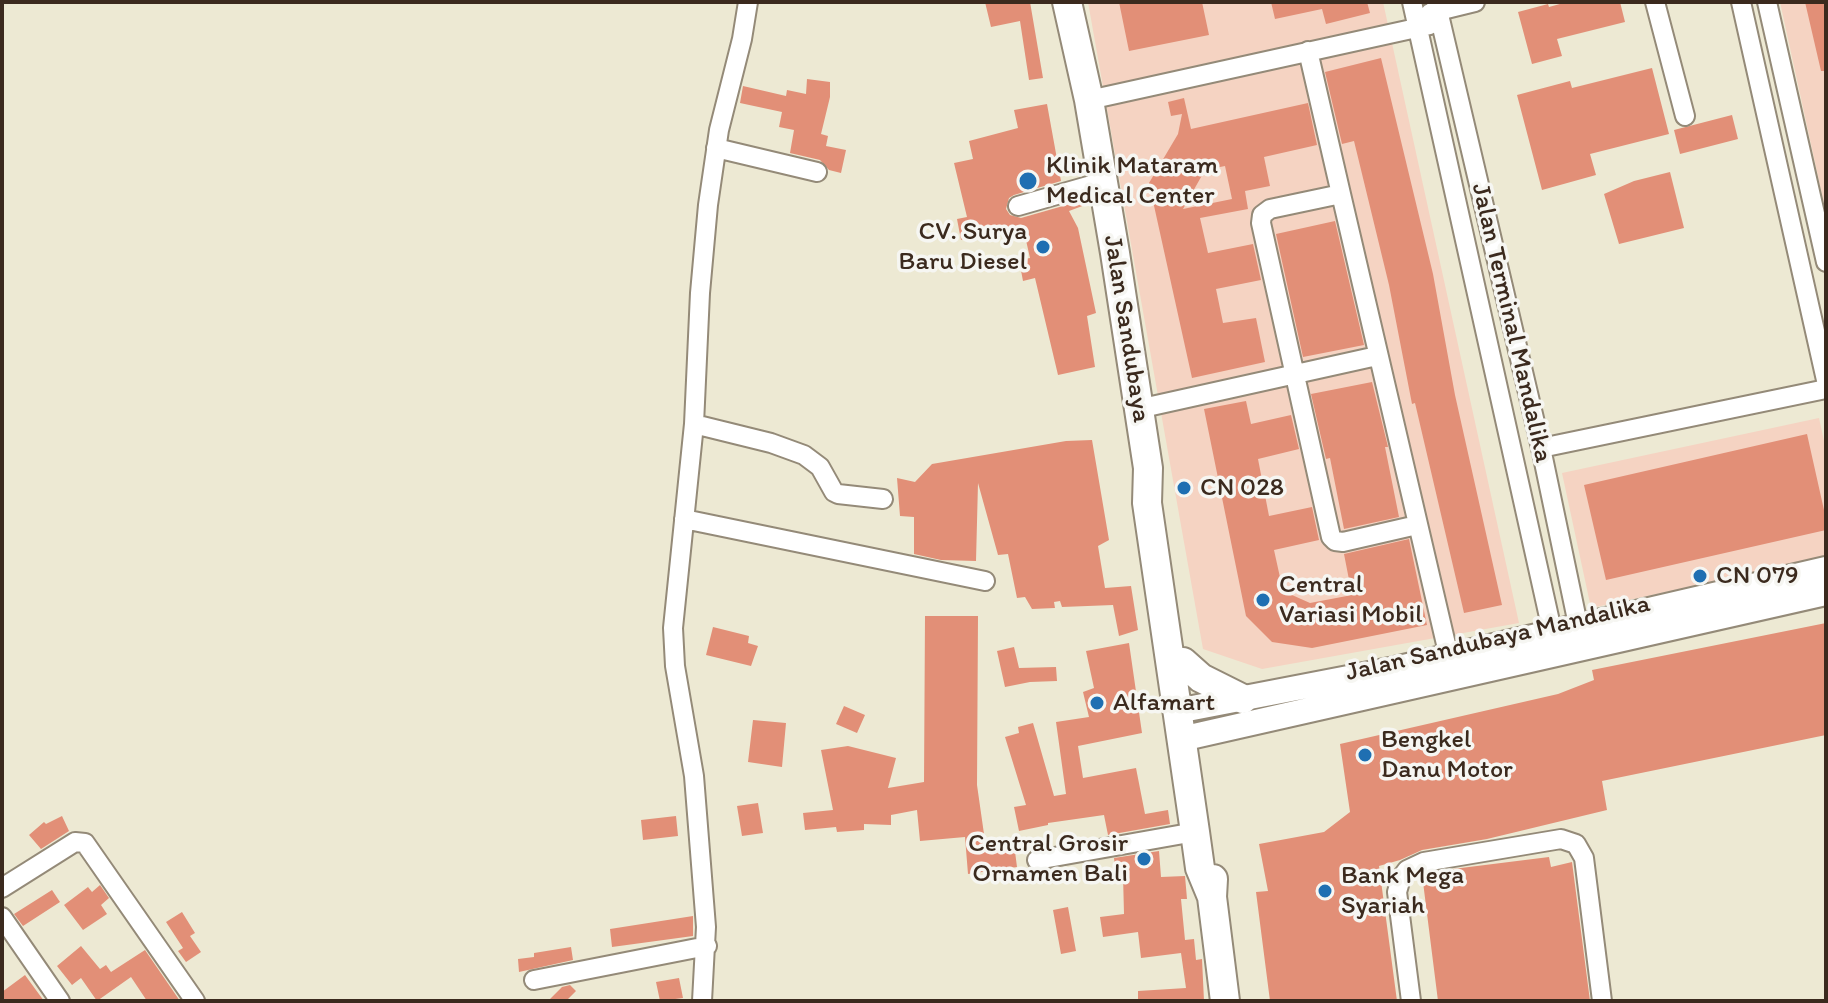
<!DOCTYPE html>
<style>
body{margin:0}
#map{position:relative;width:1828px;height:1003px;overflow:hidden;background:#ede9d3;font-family:Itim,sans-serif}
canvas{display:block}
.frame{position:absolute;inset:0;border:4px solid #3b2a1e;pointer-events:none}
</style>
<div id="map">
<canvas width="1828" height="1003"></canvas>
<div class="frame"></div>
</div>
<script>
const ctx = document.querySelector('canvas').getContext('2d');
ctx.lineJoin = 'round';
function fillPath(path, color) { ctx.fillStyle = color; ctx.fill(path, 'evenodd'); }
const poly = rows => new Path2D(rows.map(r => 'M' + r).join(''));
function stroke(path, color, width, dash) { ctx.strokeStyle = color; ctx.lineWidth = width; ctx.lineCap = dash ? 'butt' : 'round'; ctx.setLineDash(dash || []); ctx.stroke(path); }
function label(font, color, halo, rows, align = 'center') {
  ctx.font = font + ' Itim,sans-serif'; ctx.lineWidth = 7; ctx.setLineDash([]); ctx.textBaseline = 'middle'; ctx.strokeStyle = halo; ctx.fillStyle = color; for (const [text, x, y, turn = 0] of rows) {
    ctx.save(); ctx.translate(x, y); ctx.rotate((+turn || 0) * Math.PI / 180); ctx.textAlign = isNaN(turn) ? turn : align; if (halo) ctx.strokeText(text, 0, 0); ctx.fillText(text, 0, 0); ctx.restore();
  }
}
fillPath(poly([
 [1088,2,1383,2,1519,623,1262,669,1203,649],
 [1780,2,1826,2,1826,213],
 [1819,418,1826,450,1826,558,1591,608,1562,473]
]), '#f5d3c2');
fillPath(poly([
 [985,2,1030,2,1043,78,1029,80,1020,21,991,27],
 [1119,2,1202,2,1209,35,1129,51],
 [1271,2,1367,2,1370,13,1326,24,1322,9,1275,19],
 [1567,2,1620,2,1625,22,1557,39,1562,56,1532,64,1518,12,1548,4,1549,7],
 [1805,2,1826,2,1826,71,1821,71],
 [1381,58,1433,274,1455,395,1502,605,1464,613,1415,403,1412,404,1389,285,1354,141,1342,144,1325,72],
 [1652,68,1669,134,1590,154,1596,175,1542,190,1517,95,1570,81,1572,88],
 [807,79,830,82,830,97,821,134,828,136,826,146,846,150,841,173,829,170,820,160,790,153,794,130,779,127,782,112,740,103,743,86,786,96,787,90,806,94],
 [1184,98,1191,129,1308,103,1317,145,1264,157,1270,186,1245,191,1248,209,1200,218,1208,253,1253,244,1261,280,1216,289,1223,323,1256,318,1265,362,1192,378,1149,183,1178,134,1182,114,1171,116,1168,102],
 [1225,166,1232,199,1183,209,1205,170],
 [1047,104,1061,181,1014,195,1009,198,1006,209,1010,215,1021,218,1084,200,1085,205,1069,211,1078,228,1096,313,1087,316,1095,367,1058,375,1035,278,1023,281,1019,260,1030,258,1023,227,961,240,957,219,967,217,954,163,973,159,969,141,1018,128,1014,110],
 [1732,115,1738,139,1680,154,1674,130],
 [1670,172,1684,228,1619,244,1604,194,1634,181],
 [1335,221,1364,345,1303,357,1276,234],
 [1372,382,1388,447,1385,447,1399,517,1344,529,1330,458,1326,459,1311,394],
 [1246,401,1251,424,1291,415,1299,449,1258,459,1269,516,1312,507,1319,540,1274,550,1283,591,1310,603,1352,595,1344,554,1409,539,1427,625,1312,648,1272,642,1246,616,1204,409],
 [1807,434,1826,519,1826,530,1606,580,1584,485],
 [1092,440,1109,540,1098,546,1105,588,1131,586,1138,630,1119,636,1113,605,1062,607,1060,601,1054,602,1055,608,1032,609,1025,597,1017,598,1008,554,998,555,978,483,976,561,941,560,914,554,914,517,900,516,897,478,915,482,932,464,1066,441],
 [925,616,978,616,977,785,986,848,1014,844,1017,867,968,874,965,837,920,841,917,810,891,815,891,825,864,824,864,830,837,832,836,827,805,830,803,813,833,810,821,750,848,746,896,758,888,788,924,782],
 [1826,623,1826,735,1602,781,1607,810,1487,839,1422,850,1400,860,1379,866,1397,1001,1270,1001,1256,892,1268,891,1259,844,1324,832,1350,812,1340,744,1558,694,1594,680,1592,670],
 [713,627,749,636,748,643,758,646,751,666,706,655],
 [1129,643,1142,733,1078,746,1083,778,1136,768,1145,814,1168,810,1170,824,1108,835,1104,815,1048,823,1048,825,1019,831,1014,807,1026,805,1005,737,1019,733,1018,727,1033,723,1054,796,1066,794,1056,722,1089,717,1083,692,1094,688,1086,651],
 [1014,647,1019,668,1056,667,1057,681,1030,682,1005,687,997,651],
 [844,706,865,715,857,733,836,724],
 [753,720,786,723,782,767,748,762],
 [758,803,763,833,742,836,737,806],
 [62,816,69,831,41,849,29,835,44,822,46,824],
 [676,816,678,836,643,840,641,820],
 [1159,851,1161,877,1185,876,1187,899,1181,899,1185,940,1194,939,1196,960,1202,959,1204,1001,1138,1001,1138,991,1186,988,1181,953,1141,958,1138,932,1103,937,1100,917,1124,914,1123,875,1116,875,1114,858],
 [1549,857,1551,867,1572,862,1590,1001,1438,1001,1423,882,1453,881,1453,869],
 [100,885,109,898,101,905,107,914,83,930,64,905,88,887,92,892],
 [52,890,60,902,23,926,14,914],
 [1068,907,1076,951,1061,954,1053,910],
 [182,912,195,933,190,936,201,952,186,962,178,951,183,948,166,922],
 [693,916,693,936,612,947,610,929],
 [81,946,100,969,106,965,111,972,145,950,180,1001,147,1001,131,977,97,1001,81,978,72,985,57,966],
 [571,947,573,960,519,972,518,959,534,957,534,953],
 [25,975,44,1001,2,1001,2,992],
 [679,978,683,998,660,1001,656,982],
 [570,985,576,991,566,1001,548,1001,562,987]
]), '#e28f77');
const minor = poly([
 [1412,2,1555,644],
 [1436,2,1541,448,1581,639],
 [1655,2,1685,116],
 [1741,2,1826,380],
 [1767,2,1826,262],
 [1430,13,1475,2],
 [1308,51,1341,194,1270,209,1262,215,1261,223,1331,537,1335,541,1343,542,1417,525],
 [1089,100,1430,25],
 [716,148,817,172],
 [1341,194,1449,657],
 [1018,206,1102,182],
 [1138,409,1377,356],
 [694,424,771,443,804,455,820,467,834,492,838,494,883,499],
 [1541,448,1826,389],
 [684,519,985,581],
 [1037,860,1195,832],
 [2,888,75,842,85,843,195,1001],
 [2,917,60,1001],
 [534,980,707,946],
 [702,1001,706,927,694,776,675,666,673,628,694,424,700,293,708,205,719,130,742,39,748,2],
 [1411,1001,1397,892,1401,878,1407,870,1424,862,1561,839,1576,844,1584,858,1602,1001]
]);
const major = poly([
 [1177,711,1395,669,1826,569],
 [1181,739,1826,593]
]);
const highway = poly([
 [1067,2,1089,100,1115,253,1148,468,1147,503,1195,832,1200,868,1212,897],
 [1183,662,1201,678,1243,699],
 [1213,879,1212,897,1225,1001]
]);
stroke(minor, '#948a78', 22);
stroke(major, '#948a78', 28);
stroke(highway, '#948a78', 32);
stroke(minor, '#fff', 18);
stroke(major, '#fff', 24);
stroke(highway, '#fff', 28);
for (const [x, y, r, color] of [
 [1028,181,10,"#1f6fb2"],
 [1043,247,8,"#1f6fb2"],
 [1184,488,8,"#1f6fb2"],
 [1700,576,8,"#1f6fb2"],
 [1263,600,8,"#1f6fb2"],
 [1097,703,8,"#1f6fb2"],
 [1365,755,8,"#1f6fb2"],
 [1144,859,8,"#1f6fb2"],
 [1325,891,8,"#1f6fb2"]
]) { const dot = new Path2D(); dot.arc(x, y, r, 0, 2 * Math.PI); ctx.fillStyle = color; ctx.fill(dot); stroke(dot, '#f6f6f2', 3); }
label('26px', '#3b2a1e', '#f6f6f2', [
 ["Klinik Mataram",1046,166],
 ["Medical Center",1046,196],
 ["CV. Surya",1027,232,"right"],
 ["Baru Diesel",1027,262,"right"],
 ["CN 028",1200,488],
 ["CN 079",1716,576],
 ["Central",1279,585],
 ["Variasi Mobil",1279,615],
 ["Alfamart",1113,703],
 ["Bengkel",1381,740],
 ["Danu Motor",1381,770],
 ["Central Grosir",1128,844,"right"],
 ["Ornamen Bali",1128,874,"right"],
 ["Bank Mega",1341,876],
 ["Syariah",1341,906]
], 'left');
label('26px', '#3b2a1e', '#f6f6f2', [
 ["Jalan Terminal Mandalika",1511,323,77],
 ["Jalan Sandubaya",1126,329,81],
 ["Jalan Sandubaya Mandalika",1498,639,-13]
]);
</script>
